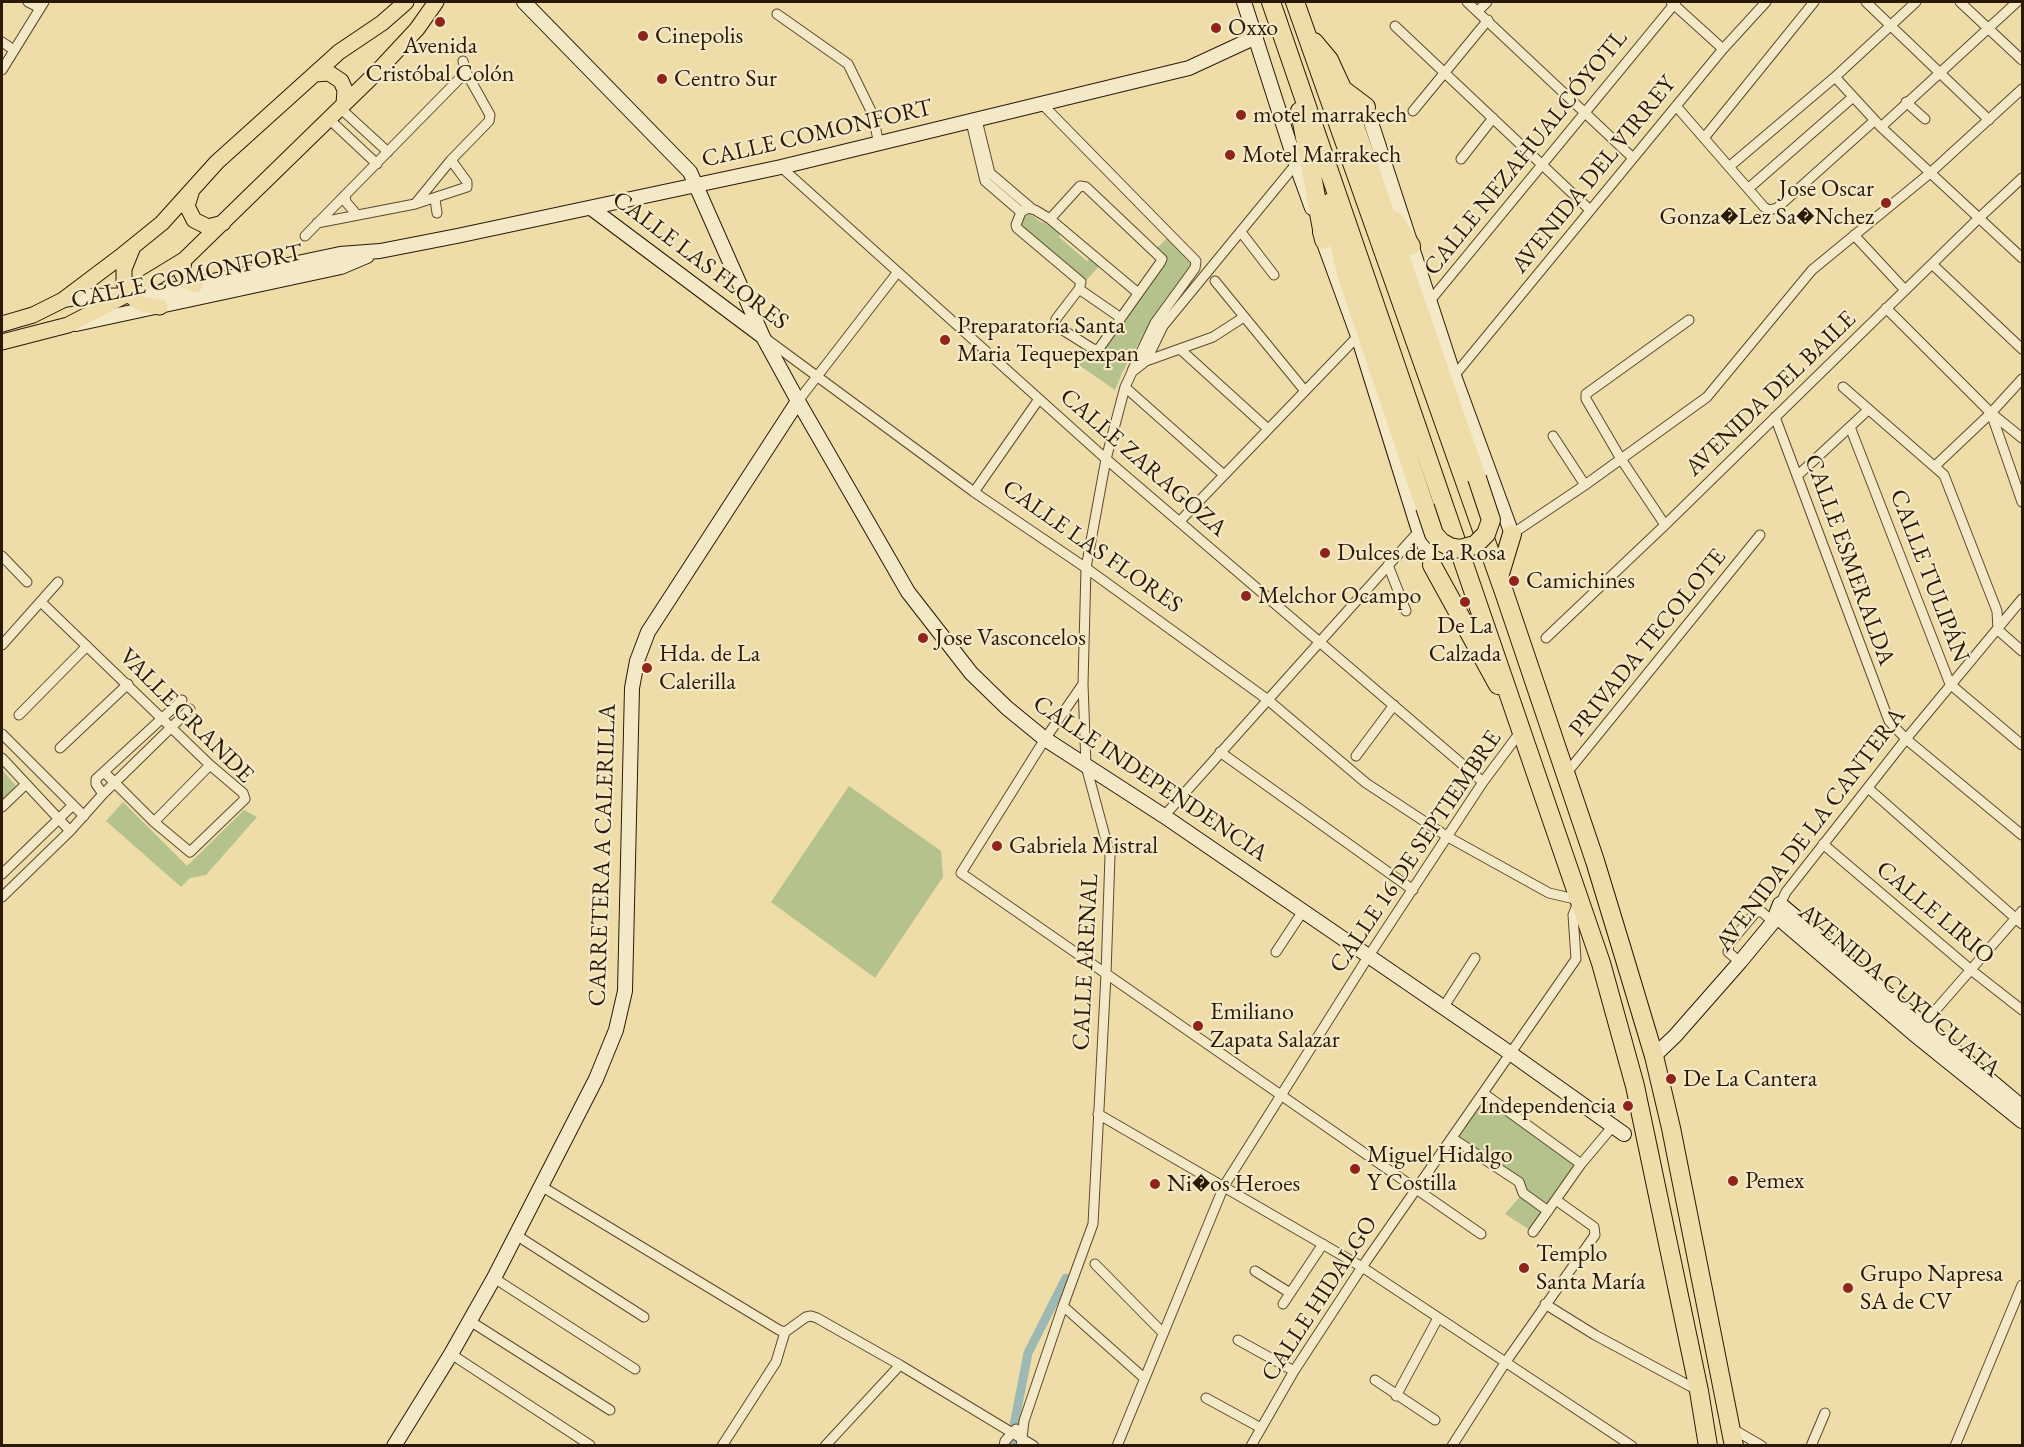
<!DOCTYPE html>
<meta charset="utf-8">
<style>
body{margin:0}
#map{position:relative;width:2024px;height:1447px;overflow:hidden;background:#eedda9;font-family:"EB Garamond",serif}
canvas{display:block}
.frame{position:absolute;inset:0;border:3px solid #2a1906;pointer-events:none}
</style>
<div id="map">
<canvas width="2024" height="1447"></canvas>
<div class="frame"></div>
</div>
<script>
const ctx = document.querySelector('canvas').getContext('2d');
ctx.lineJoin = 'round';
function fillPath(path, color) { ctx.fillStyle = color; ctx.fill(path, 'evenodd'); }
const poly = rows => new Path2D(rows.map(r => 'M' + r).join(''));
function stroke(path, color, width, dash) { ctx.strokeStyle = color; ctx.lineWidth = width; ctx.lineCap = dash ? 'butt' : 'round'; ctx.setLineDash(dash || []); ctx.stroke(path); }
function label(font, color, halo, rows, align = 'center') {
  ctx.font = font + ' "EB Garamond",serif'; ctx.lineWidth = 4.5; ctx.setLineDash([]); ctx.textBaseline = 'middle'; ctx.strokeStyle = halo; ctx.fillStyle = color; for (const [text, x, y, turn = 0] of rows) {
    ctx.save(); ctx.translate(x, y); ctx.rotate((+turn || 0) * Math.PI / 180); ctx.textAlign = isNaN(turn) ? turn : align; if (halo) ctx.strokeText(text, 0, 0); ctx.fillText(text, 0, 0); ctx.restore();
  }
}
fillPath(poly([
 [1025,214,1030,214,1041,222,1052,225,1061,233,1059,237,1087,261,1091,258,1100,265,1085,282,1020,227],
 [1167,238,1191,262,1191,266,1148,326,1122,373,1115,390,1079,365,1086,354,1097,360,1167,259,1156,249],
 [2,770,19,789,2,805],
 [849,786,941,851,943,877,875,978,771,902],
 [123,802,187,866,244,810,257,817,206,875,190,878,181,887,106,821],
 [1483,1093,1581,1164,1533,1232,1505,1214,1523,1193,1519,1182,1452,1138]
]), '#b5c28b');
stroke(poly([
 [1014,1425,1028,1353,1066,1278],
 [1011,1446,1012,1439]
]), '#9eb9b3', 9);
const street = poly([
 [28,2,40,8],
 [1467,2,1633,158],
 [1671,2,1723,49],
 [1866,2,1989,120],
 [1960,2,2022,60],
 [1478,11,1487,2],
 [777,14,848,64,873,115,879,145],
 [1395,26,1590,210],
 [2,42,14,50],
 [2,70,44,2],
 [1835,77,1881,127,2022,258],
 [1906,102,1925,119],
 [1042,104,1196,261,1195,268,1155,323,1132,371],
 [1676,106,1764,207,1769,210,1777,208,1874,121],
 [340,108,388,152],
 [1413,111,1488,20],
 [329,119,377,164],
 [977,120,990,173,1031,208],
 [971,122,985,181,1021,212],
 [1881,127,2017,2],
 [1704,138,1814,2],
 [1461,159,1493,118],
 [1730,166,1835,77,1916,2],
 [781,167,1106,459,1483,782],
 [1749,188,1853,97],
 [345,195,346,202,357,215],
 [435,199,437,213],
 [415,204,467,187,467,182,451,160],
 [1050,219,1035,210,1028,208,1021,212,1016,225,1017,228,1081,282,1079,289,1056,319,1055,324,1058,327,1093,349,1098,350,1160,263,1162,259,1086,187,1080,186,1050,219,1138,293],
 [317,223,415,204,451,160,489,121,490,115,466,72,463,61],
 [1241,232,1274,275],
 [1854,235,1905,290],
 [305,236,466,72],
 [1932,264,2022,349],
 [1215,281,1305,391],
 [1079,289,1121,318],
 [1429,302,1676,2],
 [1886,308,1991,413,2022,438],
 [765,338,974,492,1086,568,1268,700,1366,783,1448,837,1549,893,1579,900,1573,915,1576,959,1362,1267,1294,1371,1251,1446],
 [1180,349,1268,429],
 [1146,361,1213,337,1244,317],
 [1454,376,1723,49,1766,2],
 [1125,387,1224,475],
 [1843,387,1944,475,1997,611,1998,630,2022,651],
 [798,401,897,273],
 [1991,413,2022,502],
 [1775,417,1889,721,1906,739,2022,835],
 [1850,427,1950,684,2022,745],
 [1553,436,1585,485],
 [1935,466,1991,413,2022,379],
 [1797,476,1868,410],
 [974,492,1039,399],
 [1180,521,1358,336],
 [1665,525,1621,459,1586,399,1586,394,1689,320],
 [1512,534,1585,485,1707,397,1812,270,1929,174,2022,89],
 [2,556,27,582],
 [1388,565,1406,611],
 [41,602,210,765,243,793,245,799,190,852,154,822,104,772],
 [1546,638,1665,525,1979,218,2022,178],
 [2,645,58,582],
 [1083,684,1045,739,961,873,1481,1234],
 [19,715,87,646],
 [2,734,84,816],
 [60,748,128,684],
 [1220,752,1413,890],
 [1356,756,1394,705],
 [2,758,70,831],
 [1565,775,1760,535],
 [1868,788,2022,924],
 [103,794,96,784,96,779,182,700],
 [2,807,26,784],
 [1164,816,1419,531],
 [154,822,210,765],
 [1823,844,1971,970,2022,1010],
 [2,874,72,806],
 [2,897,70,831,103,794,190,709],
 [1780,904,1786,892,1906,739,2022,599],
 [1276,952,1303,911],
 [1740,962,1728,952,1729,944,1756,912,1762,912,1773,922],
 [1443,1008,1475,958],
 [1920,1028,2022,911],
 [1483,1093,1581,1164],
 [1098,1114,1362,1267,1632,1446],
 [1452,1138,1519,1182,1523,1193,1548,1211],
 [541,1186,779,1330,785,1332],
 [1533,1232,1581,1164,1613,1126],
 [516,1235,644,1317],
 [1095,1264,1162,1332],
 [1255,1271,1290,1293],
 [494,1278,635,1369],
 [1283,1304,1323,1244],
 [1545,1304,1595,1335,1699,1391],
 [1063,1306,1144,1378],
 [470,1321,610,1410],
 [785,1332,806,1317,811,1316,817,1318,900,1365,1034,1446],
 [1238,1340,1294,1371],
 [451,1354,590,1445],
 [1375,1380,1435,1420],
 [1396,1396,1438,1318],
 [1206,1398,1261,1428],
 [1731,1428,1762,1446],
 [722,1446,776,1362,785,1332],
 [825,1446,900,1365],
 [1004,1446,1005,1441,1016,1429],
 [1021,1446,1024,1421,1063,1306,1093,1224,1106,974,1110,855,1086,766,1083,684,1086,568,1106,459,1125,387,1132,372,1146,361,1163,326,1296,164],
 [1117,1446,1224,1186,1368,957,1483,782,1521,731],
 [1452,1446,1505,1363,1595,1235,1594,1227,1556,1200],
 [1811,1446,1825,1413],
 [1955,1446,2022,1285]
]);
const secondary = poly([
 [524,2,690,172,763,337,798,401,908,592,971,673,1007,708,1045,739,1164,816,1510,1053,1624,1134],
 [1244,2,1296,164,1312,208],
 [1366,107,1454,376,1512,534],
 [591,208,762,336],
 [1320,232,1358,336,1419,531,1432,565],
 [63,300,88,296,146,295,340,254,380,251,457,236,781,167,1189,68,1256,37],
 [76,324,341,267,367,256],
 [1776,916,1914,1034,2022,1121],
 [1654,1056,1675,1036,1740,962,1773,922,1780,904,2022,1107],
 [394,1446,451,1354,494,1278,596,1079,616,1030,625,991,632,688,637,661,648,632,798,401]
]);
const primary = poly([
 [315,74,329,73,341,81,345,90,344,104],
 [192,190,187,206,194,220,208,227,223,223],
 [132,249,124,269,124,282,128,294,141,304,160,307],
 [184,260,182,274,187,281,195,285],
 [2,324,33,315,63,300,120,257,162,223,217,162,247,135,339,52,382,23,406,2],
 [2,342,68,325,128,294,184,260,376,73,417,29,436,2]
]);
const highway = poly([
 [1271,2,1601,963,1635,1086,1699,1391,1708,1446],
 [1295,2,1504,592,1595,861,1623,953,1654,1056,1671,1128,1734,1446],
 [1314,42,1329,60,1341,86,1477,478],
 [1342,89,1366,107],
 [1300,111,1324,240],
 [1331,202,1345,270,1425,507],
 [1394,220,1411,246],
 [1432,565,1498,685],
 [1499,577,1512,534]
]);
stroke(street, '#5b4a2f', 11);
stroke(secondary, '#2a1906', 16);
stroke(primary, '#2a1906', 17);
stroke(highway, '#2a1906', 20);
stroke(street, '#f4e9c7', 9);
stroke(secondary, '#f4e9c7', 14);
stroke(primary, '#eedda9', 15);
stroke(highway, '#eedda9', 18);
const highwayBridge = poly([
 [1425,507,1434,534,1441,542,1450,547,1460,549,1475,545,1486,534,1491,520,1477,478]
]);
stroke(highwayBridge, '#2a1906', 20, []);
stroke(highwayBridge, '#eedda9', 18);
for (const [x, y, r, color] of [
 [440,22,6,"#8f2418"],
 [1216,28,6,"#8f2418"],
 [643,36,6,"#8f2418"],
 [662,79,6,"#8f2418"],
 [1241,115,6,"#8f2418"],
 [1230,155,6,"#8f2418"],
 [1886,203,6,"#8f2418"],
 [945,340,6,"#8f2418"],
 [1325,553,6,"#8f2418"],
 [1514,581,6,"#8f2418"],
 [1246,596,6,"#8f2418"],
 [1465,602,6,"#8f2418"],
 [923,638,6,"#8f2418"],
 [647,668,6,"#8f2418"],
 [997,846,6,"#8f2418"],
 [1198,1026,6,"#8f2418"],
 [1671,1079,6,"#8f2418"],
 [1628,1106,6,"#8f2418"],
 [1355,1169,6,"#8f2418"],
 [1733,1181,6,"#8f2418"],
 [1155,1184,6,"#8f2418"],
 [1524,1268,6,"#8f2418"],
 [1848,1288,6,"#8f2418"]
]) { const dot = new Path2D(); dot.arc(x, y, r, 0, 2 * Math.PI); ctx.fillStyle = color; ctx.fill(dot); stroke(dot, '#f4e9c7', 2); }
label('24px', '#2a1906', '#f4e9c7', [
 ["Oxxo",1228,28],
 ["Cinepolis",655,36],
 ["Avenida",440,46,"center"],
 ["Cristóbal Colón",440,74,"center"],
 ["Centro Sur",674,79],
 ["motel marrakech",1253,115],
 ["Motel Marrakech",1242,155],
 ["Jose Oscar",1874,189,"right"],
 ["Gonza�Lez Sa�Nchez",1874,217,"right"],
 ["Preparatoria Santa",957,326],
 ["Maria Tequepexpan",957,354],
 ["Dulces de La Rosa",1337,553],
 ["Camichines",1526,581],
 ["Melchor Ocampo",1258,596],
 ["De La",1465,626,"center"],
 ["Calzada",1465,654,"center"],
 ["Jose Vasconcelos",935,638],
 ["Hda. de La",659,654],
 ["Calerilla",659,682],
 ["Gabriela Mistral",1009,846],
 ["Emiliano",1210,1012],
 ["Zapata Salazar",1210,1040],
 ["De La Cantera",1683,1079],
 ["Independencia",1616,1106,"right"],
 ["Miguel Hidalgo",1367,1155],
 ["Y Costilla",1367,1183],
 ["Pemex",1745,1181],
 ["Ni�os Heroes",1167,1184],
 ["Templo",1536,1254],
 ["Santa María",1536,1282],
 ["Grupo Napresa",1860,1274],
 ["SA de CV",1860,1302]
], 'left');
label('24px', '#2a1906', '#f4e9c7', [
 ["CALLE COMONFORT",817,134,-13],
 ["CALLE NEZAHUALCÓYOTL",1526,153,-51],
 ["AVENIDA DEL VIRREY",1594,175,-51],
 ["CALLE LAS FLORES",700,261,37],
 ["CALLE COMONFORT",187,277,-12],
 ["AVENIDA DEL BAILE",1771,394,-44],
 ["CALLE ZARAGOZA",1143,463,41],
 ["CALLE LAS FLORES",1092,547,35],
 ["CALLE ESMERALDA",1849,560,70],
 ["CALLE TULIPÁN",1929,576,69],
 ["PRIVADA TECOLOTE",1648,643,-51],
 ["VALLE GRANDE",186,716,45],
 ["CALLE INDEPENDENCIA",1150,779,34],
 ["AVENIDA DE LA CANTERA",1811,830,-53],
 ["CALLE 16 DE SEPTIEMBRE",1416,852,-56],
 ["CARRETERA A CALERILLA",603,855,-88],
 ["CALLE LIRIO",1935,913,40],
 ["CALLE ARENAL",1086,962,-87],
 ["AVENIDA CUYUCUATA",1899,991,40],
 ["CALLE HIDALGO",1320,1299,-57]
]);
</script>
